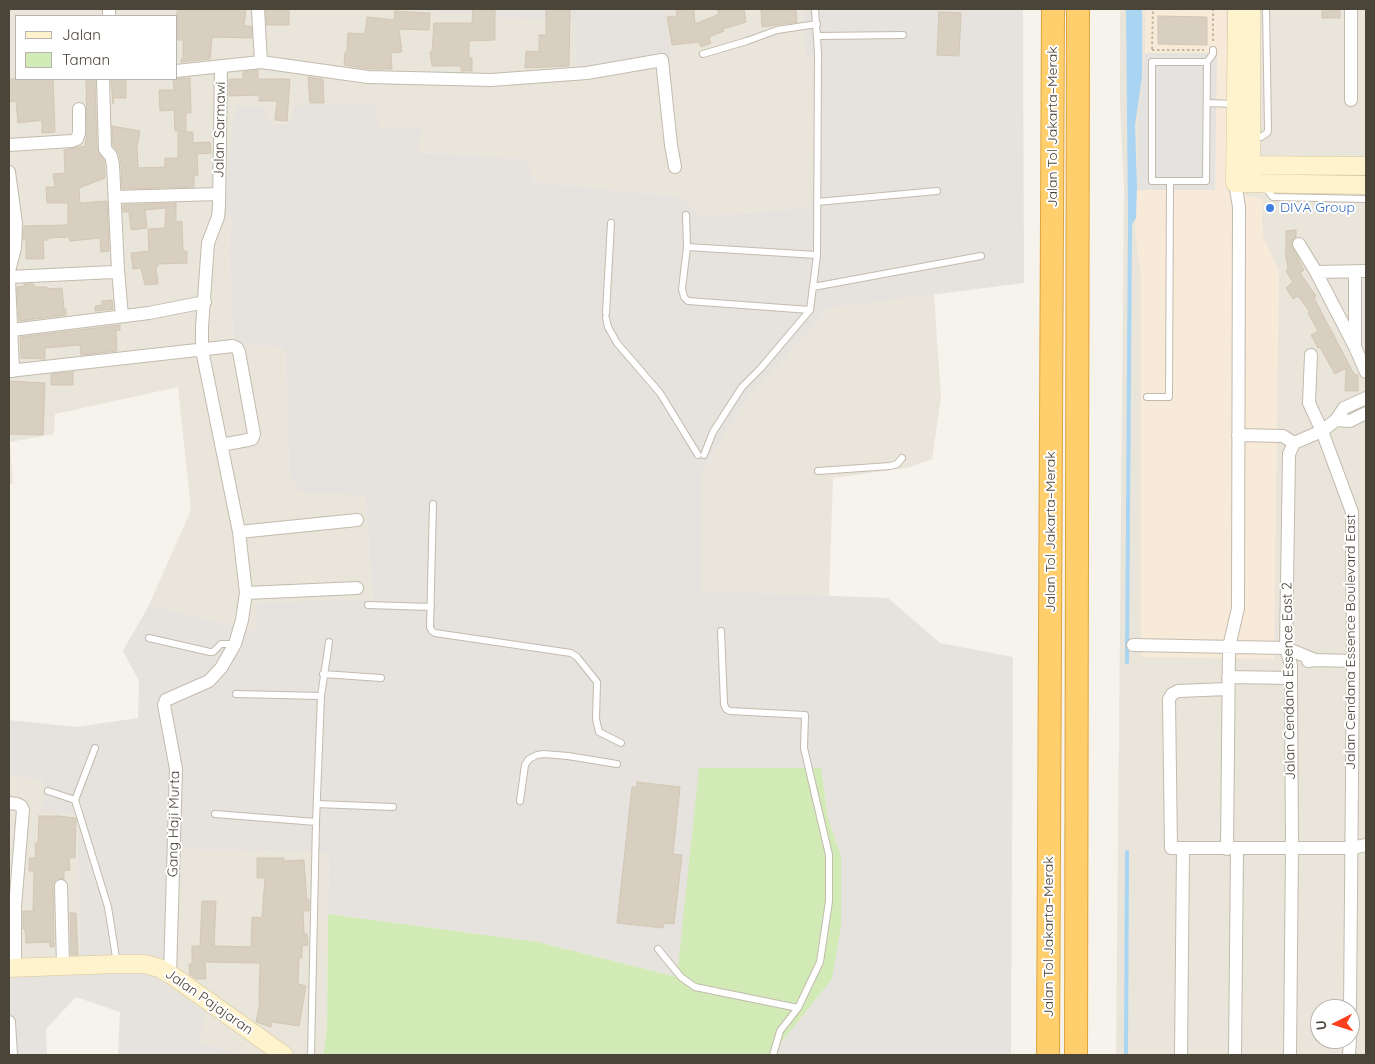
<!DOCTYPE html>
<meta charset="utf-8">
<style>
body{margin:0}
#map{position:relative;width:1375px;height:1064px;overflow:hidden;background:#f6f3ec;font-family:Quicksand,sans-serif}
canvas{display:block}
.frame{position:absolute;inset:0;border:10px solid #4b4439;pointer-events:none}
.legend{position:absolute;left:15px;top:15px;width:162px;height:65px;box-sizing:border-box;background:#fff;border:1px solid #b7b4b0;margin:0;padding:6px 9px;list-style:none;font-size:15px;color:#4b4439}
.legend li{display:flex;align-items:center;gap:10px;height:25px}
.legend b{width:25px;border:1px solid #b7b4b0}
.north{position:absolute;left:1310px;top:999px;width:50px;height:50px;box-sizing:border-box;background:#fff;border:1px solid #b7b4b0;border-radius:50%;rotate:265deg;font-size:14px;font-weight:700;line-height:20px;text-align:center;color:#4b4439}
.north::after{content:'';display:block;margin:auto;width:18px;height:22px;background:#fc3f1d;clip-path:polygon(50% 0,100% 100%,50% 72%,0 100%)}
</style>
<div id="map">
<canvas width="1375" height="1064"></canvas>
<div class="frame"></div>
<ul class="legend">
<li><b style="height:6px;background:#fff3cd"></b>Jalan</li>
<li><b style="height:14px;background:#d2eab5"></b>Taman</li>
</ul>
<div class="north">U</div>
</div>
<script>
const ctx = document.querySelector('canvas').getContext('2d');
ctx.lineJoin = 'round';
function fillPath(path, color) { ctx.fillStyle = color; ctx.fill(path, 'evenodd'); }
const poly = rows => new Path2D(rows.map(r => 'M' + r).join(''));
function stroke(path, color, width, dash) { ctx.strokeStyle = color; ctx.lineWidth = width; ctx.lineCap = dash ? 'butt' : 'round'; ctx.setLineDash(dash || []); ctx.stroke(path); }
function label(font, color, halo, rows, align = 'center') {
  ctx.font = font + ' Quicksand,sans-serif'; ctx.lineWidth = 4; ctx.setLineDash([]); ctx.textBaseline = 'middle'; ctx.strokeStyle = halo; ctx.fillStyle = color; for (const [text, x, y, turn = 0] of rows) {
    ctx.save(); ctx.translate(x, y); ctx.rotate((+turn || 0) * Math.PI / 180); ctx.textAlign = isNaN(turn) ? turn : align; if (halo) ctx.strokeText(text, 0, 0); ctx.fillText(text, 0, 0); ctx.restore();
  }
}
fillPath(poly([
 [9,9,391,9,577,23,577,76,672,59,665,9,802,9,805,56,820,56,812,208,700,216,682,197,531,181,528,159,419,152,379,127,293,106,291,124,270,123,231,217,229,253,233,333,237,344,285,348,289,472,365,494,373,601,257,603,258,631,149,605,191,510,178,387,55,414,54,434,10,442,13,484,9,484],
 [16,16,176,16,176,79,16,79],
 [1120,9,1366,9,1366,1055,1116,1055,1124,190,1120,105],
 [1320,1009,1350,1009,1350,1039,1320,1039],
 [934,294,941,397,932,459,907,468,833,478,829,596,702,591,702,472,750,394,786,358,828,308],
 [9,775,45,781,77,814,80,961,9,963],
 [173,849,329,853,327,1030,323,1055,250,1055,200,1043,161,982,176,921]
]), '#eae5da');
fillPath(poly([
 [1145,9,1226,9,1227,191,1264,200,1262,216,1263,236,1279,271,1274,659,1141,657,1141,278,1135,231,1138,117,1145,53]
]), '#f7ead8');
fillPath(poly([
 [391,9,665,9,672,59,577,76,577,23],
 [802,9,1023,9,1024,283,828,308,786,358,750,394,702,472,702,591,888,598,940,643,1013,657,1011,1055,778,1055,780,1044,832,979,841,856,828,818,821,768,677,977,538,942,328,914,329,853,173,849,176,921,161,982,205,1012,200,1043,250,1055,118,1055,120,1012,76,997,46,1029,47,1055,9,1055,9,929,10,963,80,961,77,814,41,813,45,781,9,775,9,720,76,727,138,718,139,681,123,651,149,605,257,631,257,603,373,600,365,495,299,492,289,472,285,348,237,344,233,333,229,253,231,217,224,211,235,106,261,106,270,123,291,124,293,106,374,103,379,127,421,127,419,152,529,159,531,181,682,197,700,216,811,208,820,56,805,56]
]), '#e6e2dd');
fillPath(poly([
 [699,768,821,768,828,818,841,856,841,925,832,979,780,1044,778,1055,323,1055,327,1030,328,914,538,942,677,977]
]), '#d2eab5');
fillPath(poly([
 [1145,53,1217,53,1215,190,1137,190,1138,117]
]), '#e5e3e0');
fillPath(poly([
 [1126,9,1142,9,1142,77,1135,125,1137,187,1136,218,1132,224,1129,224,1128,219]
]), '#a9d4f2');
stroke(poly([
 [1127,662,1130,221],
 [1126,1055,1127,852]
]), '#a9d4f2', 4);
const building = poly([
 [177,9,246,9,244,26,251,26,252,38,212,37,210,59,181,62,181,59,183,59,183,40,177,40,177,9],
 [266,9,289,9,289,25,267,25,266,9],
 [473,9,495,9,495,40,469,41,469,58,472,58,472,71,461,71,461,66,432,66,430,52,432,52,434,23,472,23,473,9],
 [546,9,570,9,569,66,525,68,526,51,539,52,539,35,546,35,546,9],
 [676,9,694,9,695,24,719,14,717,9,744,9,746,22,723,29,724,31,709,37,711,43,701,47,699,42,672,45,667,17,677,16,676,9],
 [761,9,796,9,797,22,762,27,761,9],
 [1322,9,1340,9,1340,18,1322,18,1322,9],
 [395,11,430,13,429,30,399,29,402,52,391,53,392,69,369,69,344,65,345,52,347,52,348,33,365,34,367,17,394,20,395,11],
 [939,12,961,13,959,56,937,55,939,12],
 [1158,16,1207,17,1207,45,1158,44,1158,16],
 [258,70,258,79,290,79,287,121,275,120,277,101,259,101,259,95,229,96,229,79,243,79,243,72,258,70],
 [308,77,323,79,324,103,310,103,308,77],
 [190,78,191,113,186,113,186,131,175,131,174,110,160,111,159,90,174,90,173,79,190,78],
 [9,79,53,79,55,132,42,133,42,120,18,123,16,101,9,102,9,79],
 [86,79,95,79,97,149,104,160,105,178,79,188,80,203,107,201,109,251,101,252,100,238,70,241,69,237,48,238,48,240,43,240,44,259,26,259,26,240,23,240,24,226,68,225,68,203,47,203,46,187,55,187,53,174,65,173,64,150,85,146,87,133,86,79],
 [111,79,126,79,126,98,113,98,113,104,111,79],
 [112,126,140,131,137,148,138,168,165,167,165,158,178,158,178,132,193,132,193,143,210,142,211,153,197,154,198,175,194,176,194,187,122,189,121,163,119,154,113,146,112,126],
 [176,203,176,222,182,221,183,251,187,251,187,263,158,264,158,266,156,266,158,284,145,285,141,268,133,269,131,253,149,251,148,229,165,228,166,208,145,210,147,228,131,230,129,212,123,212,123,205,176,203],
 [1296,230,1296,237,1292,240,1291,245,1304,270,1300,273,1316,296,1314,298,1354,374,1358,375,1358,391,1345,391,1346,368,1335,374,1320,347,1318,348,1311,335,1318,331,1308,313,1310,312,1298,296,1293,299,1286,288,1293,282,1286,271,1288,269,1285,250,1286,249,1286,231,1296,230],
 [24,284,34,284,34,287,47,287,47,289,62,288,64,309,66,309,66,315,19,321,17,287,24,286,24,284],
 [112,300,113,309,95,311,95,306,102,305,102,301,112,300],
 [120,325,120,330,116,331,117,351,81,355,80,345,45,348,45,359,21,358,20,337,120,325],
 [73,372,73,385,51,385,51,374,73,372],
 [9,381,45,383,43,435,9,434,9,381],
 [637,782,680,787,673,854,682,855,674,924,664,923,663,928,617,923,632,787,637,787,637,782],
 [39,816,59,816,75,818,76,819,75,858,69,858,70,870,64,871,64,879,56,879,53,886,54,947,50,947,50,942,26,943,25,929,23,929,23,911,33,911,34,871,29,871,29,858,36,858,35,843,38,843,39,816],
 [257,858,284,858,284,861,304,860,306,889,307,900,309,900,309,911,303,911,304,934,307,934,308,945,302,946,302,958,299,958,298,984,306,986,299,1026,272,1022,271,1027,256,1022,260,1003,259,1003,260,963,205,962,206,979,196,979,190,975,189,964,192,964,192,946,200,946,202,901,216,901,214,946,251,947,252,917,262,918,265,878,257,878,257,858],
 [70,913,76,913,78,955,71,955,70,913]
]);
fillPath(building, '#d8cfc1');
stroke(building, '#d3c7b4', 1);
const lane = poly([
 [818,36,903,35],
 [703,54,747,41,777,30,817,24],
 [1207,62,1152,62,1152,181,1206,181,1207,62,1213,54,1213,50],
 [1207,103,1235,104],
 [1252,137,1261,137,1267,133,1268,130,1266,9],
 [1264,186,1273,197,1366,199],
 [817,202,937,191],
 [686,215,687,247,682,289,684,297,688,301,810,310],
 [687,247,817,255],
 [813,287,981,256],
 [606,313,611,223],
 [606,318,608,327,617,343,660,393,698,455],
 [1147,397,1169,397,1170,182],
 [704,455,713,432,742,387,761,368,810,310,817,255,818,53,815,9],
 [818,471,890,466,897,464,902,458],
 [433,504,430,627,432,631,435,633,571,653,577,657,597,682,596,719,599,732,621,743],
 [368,605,431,607],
 [721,631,724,704,726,709,730,711,805,715,804,748,829,855,829,901,820,962,798,1008,780,1031,773,1055],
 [149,638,210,652,213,652,221,644,235,644],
 [323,674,381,678],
 [236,694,321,696],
 [48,791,75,800,108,907,117,964],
 [75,800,95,748],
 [520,801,525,765,529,759,537,755,544,754,568,756,617,764],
 [317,804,393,807],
 [215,814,316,822,311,1055],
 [316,822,321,696,329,642],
 [658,949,681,977,695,987,798,1008]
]);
const street = poly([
 [109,9,109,16],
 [258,9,261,62],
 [176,71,261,62,368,77,491,80,587,73,662,60,671,145,675,167],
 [1351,100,1351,9],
 [9,145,72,141,77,139,79,133,79,109],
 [9,172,16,223,15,248,9,271],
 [115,197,219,194],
 [1299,244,1316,272,1355,347,1366,372],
 [118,270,122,316],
 [1316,272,1366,271],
 [1355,272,1355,344],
 [9,277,114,272,118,270,113,165,111,156,105,149,103,79],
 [9,279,13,371],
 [12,330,149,313,205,302],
 [1311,355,1309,403,1322,431,1352,512,1353,661,1350,1009],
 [9,371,233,346,237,348,239,352,254,434,252,439,248,440,221,445],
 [1336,420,1350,421,1366,413],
 [1238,435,1283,436,1294,443],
 [239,532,357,520],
 [246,593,357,588],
 [1133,645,1286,648,1315,660],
 [1308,661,1315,660,1353,661],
 [1228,677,1291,678],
 [1228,689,1178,691,1172,694,1169,699,1171,848,1351,848,1366,845],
 [9,803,17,804,21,806,23,810,15,907,15,967],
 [1227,849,1229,647,1238,608,1239,207,1235,183],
 [61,886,63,966],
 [170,974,176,769,164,705,166,700,209,681,221,668,235,644,242,620,246,593,239,532,202,350,202,327,208,243,218,217,219,206,221,67],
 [9,1022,11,1055],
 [1181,1055,1183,849],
 [1235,1055,1237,849],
 [1290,1055,1292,848,1291,678,1291,665,1286,648,1289,454,1294,443,1322,431,1336,420,1344,408,1366,398],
 [1349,1055,1350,1039]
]);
const secondary = poly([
 [1237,9,1235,183,1366,185],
 [1238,165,1366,166],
 [1251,183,1251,9],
 [9,968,117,964,145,964,159,968,170,974,284,1055]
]);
const highway = poly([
 [1048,1055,1053,9],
 [1076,1055,1078,9]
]);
stroke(lane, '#c2bbae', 8);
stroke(street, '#c2bbae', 14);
stroke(secondary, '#d6c79b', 19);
stroke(highway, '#e0a43c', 24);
stroke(poly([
 [1213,41,1213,9],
 [1152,49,1153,9],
 [1152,50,1204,50]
]), '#c4b79f', 2, [2.5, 2.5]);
stroke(lane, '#fff', 6);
stroke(street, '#fff', 12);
stroke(secondary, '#fff3cd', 18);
stroke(highway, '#ffcf6e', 22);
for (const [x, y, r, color] of [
 [1270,208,5,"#3f7fe0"]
]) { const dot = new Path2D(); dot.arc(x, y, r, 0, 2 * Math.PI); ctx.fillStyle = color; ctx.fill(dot); stroke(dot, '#fff', 2); }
label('14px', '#4b4439', '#fff', [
 ["Jalan Tol Jakarta–Merak",1053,127,-90],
 ["Jalan Sarmawi",220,130,-89],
 ["Jalan Tol Jakarta–Merak",1051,532,-90],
 ["Jalan Cendana Essence Boulevard East",1351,642,-90],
 ["Jalan Cendana Essence East 2",1289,681,-91],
 ["Gang Haji Murta",174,824,-89],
 ["Jalan Tol Jakarta–Merak",1049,937,-90],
 ["Jalan Pajajaran",209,1002,35]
]);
label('14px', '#366cbe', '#fff', [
 ["DIVA Group",1280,208]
], 'left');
</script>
